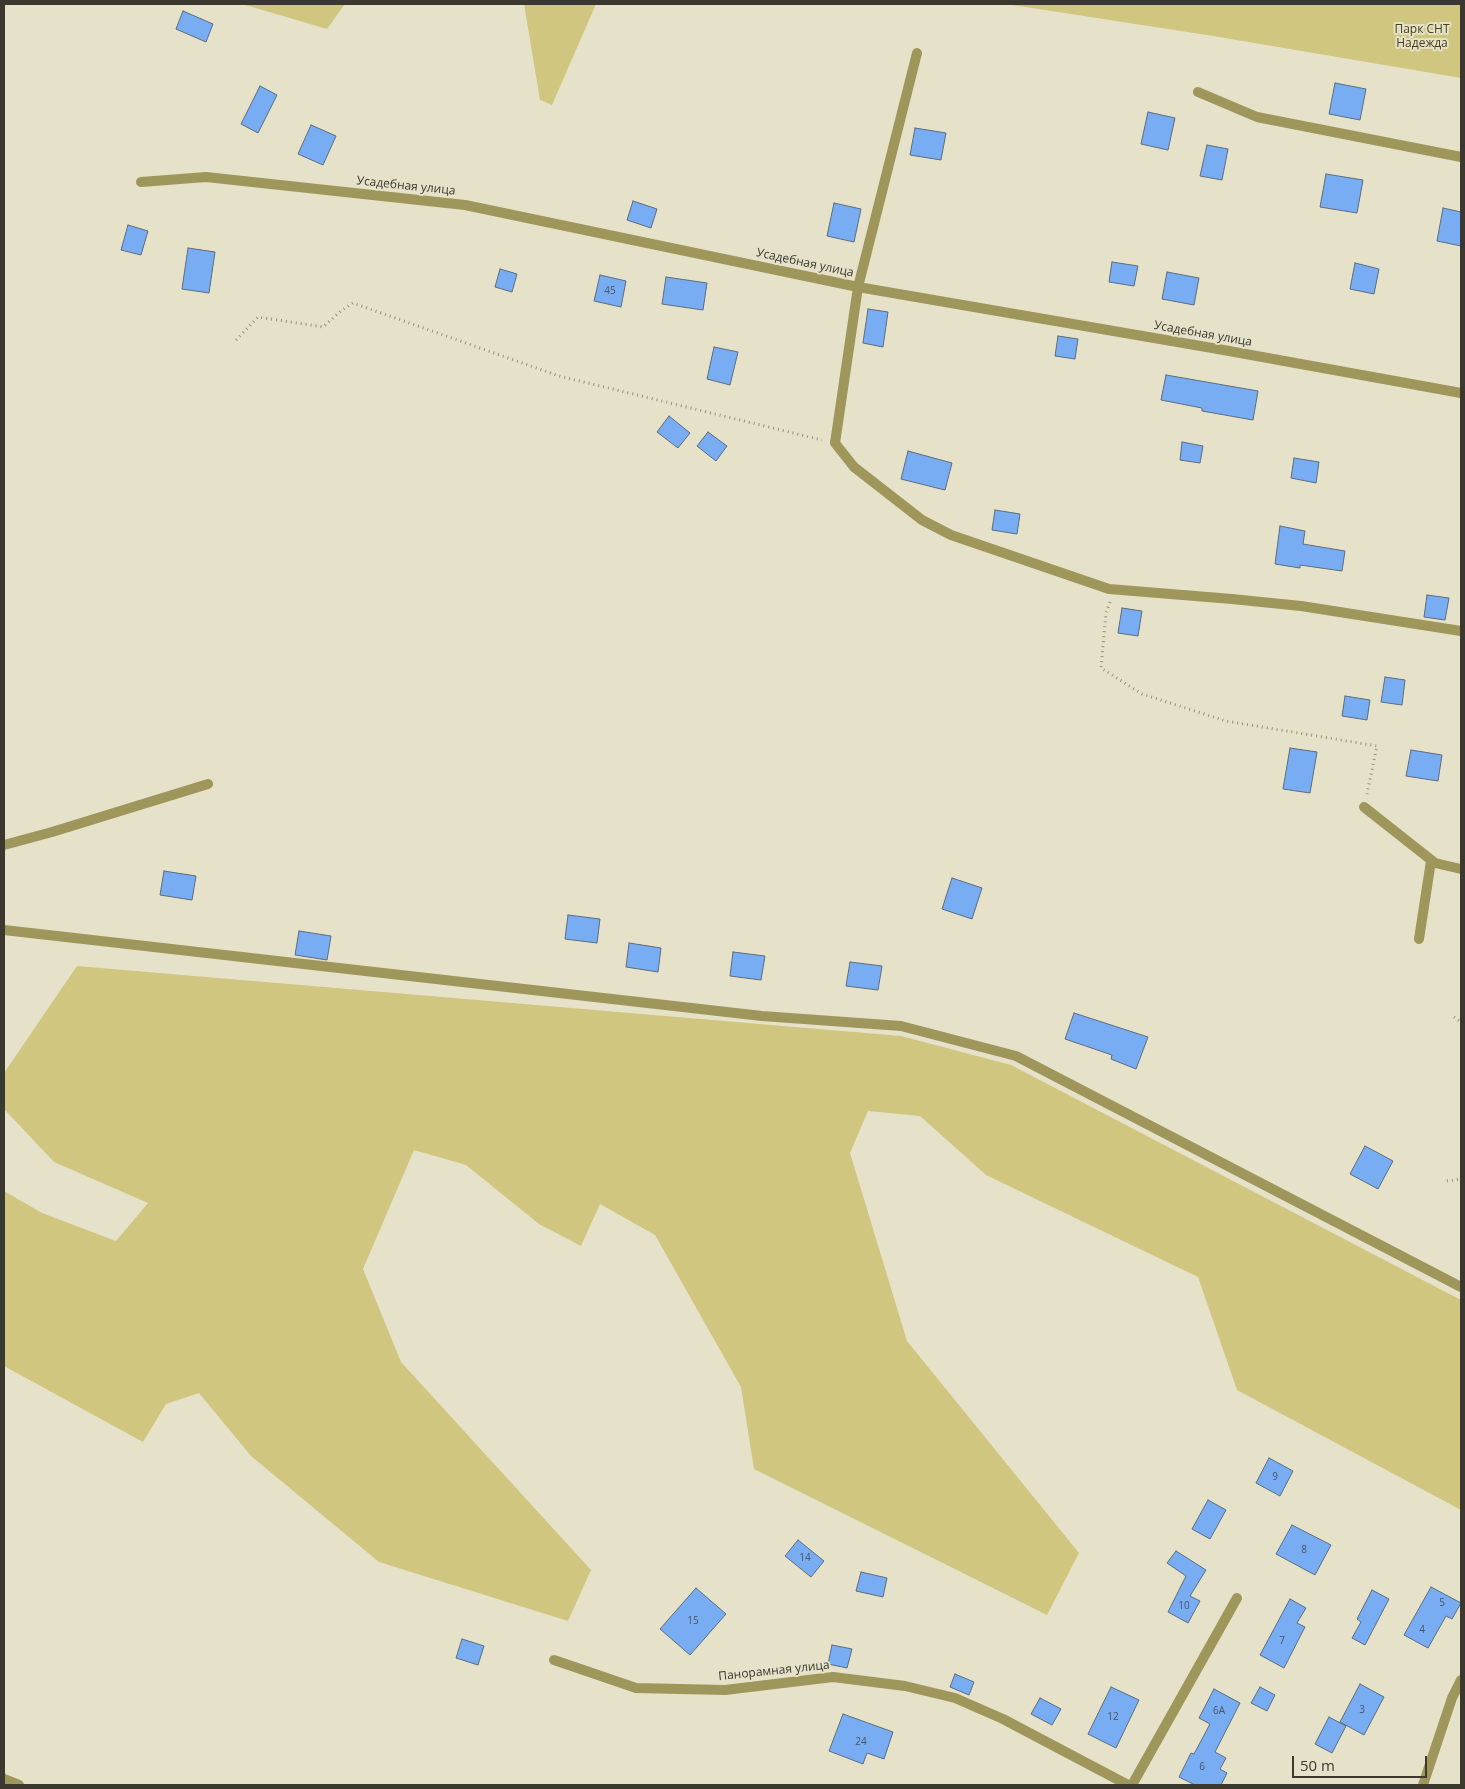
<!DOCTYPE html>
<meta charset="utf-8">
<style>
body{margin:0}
#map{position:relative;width:1465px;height:1789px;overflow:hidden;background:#e5e2c9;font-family:"Open Sans",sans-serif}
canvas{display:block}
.frame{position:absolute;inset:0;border:5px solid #3a382f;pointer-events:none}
.scale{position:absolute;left:1292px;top:1756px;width:135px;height:22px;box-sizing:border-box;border:2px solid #3a382f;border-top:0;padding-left:6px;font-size:15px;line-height:18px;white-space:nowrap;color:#3a382f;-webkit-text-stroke:4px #e5e2c9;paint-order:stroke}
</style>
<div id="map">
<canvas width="1465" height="1789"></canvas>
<div class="frame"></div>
<div class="scale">50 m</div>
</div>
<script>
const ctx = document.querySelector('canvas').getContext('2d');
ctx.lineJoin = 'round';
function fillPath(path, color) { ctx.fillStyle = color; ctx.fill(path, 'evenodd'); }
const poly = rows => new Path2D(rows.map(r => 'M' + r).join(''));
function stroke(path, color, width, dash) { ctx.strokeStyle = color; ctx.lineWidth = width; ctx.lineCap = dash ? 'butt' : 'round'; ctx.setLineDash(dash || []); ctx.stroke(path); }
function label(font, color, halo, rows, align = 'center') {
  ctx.font = font + ' "Open Sans",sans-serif'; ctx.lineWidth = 4; ctx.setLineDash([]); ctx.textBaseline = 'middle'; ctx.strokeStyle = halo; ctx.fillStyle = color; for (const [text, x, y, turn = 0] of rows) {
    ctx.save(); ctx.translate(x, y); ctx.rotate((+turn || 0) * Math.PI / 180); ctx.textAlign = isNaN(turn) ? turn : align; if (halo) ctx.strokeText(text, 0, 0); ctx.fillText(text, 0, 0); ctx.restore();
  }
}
fillPath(poly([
 [242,4,345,4,327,29],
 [524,4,596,4,552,105,540,100],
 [1006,4,1461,4,1461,78,1213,36],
 [77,966,901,1036,1011,1065,1461,1300,1461,1510,1237,1390,1198,1277,986,1175,920,1116,868,1111,850,1153,907,1341,1079,1553,1047,1615,754,1469,741,1387,655,1235,600,1204,581,1246,539,1224,466,1165,414,1150,363,1269,401,1362,591,1570,568,1621,379,1562,251,1456,199,1393,166,1404,143,1442,4,1366,4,1191,42,1213,116,1241,148,1203,54,1162,4,1109,4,1073]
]), '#d1c680');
const building = poly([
 [183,11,213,24,206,42,176,29,183,11],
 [1335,83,1366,89,1360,120,1329,114,1335,83],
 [260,86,277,95,258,133,241,124,260,86],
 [1148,112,1175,118,1168,150,1141,144,1148,112],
 [311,125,336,136,323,165,298,154,311,125],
 [915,128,946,133,941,160,910,155,915,128],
 [1207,145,1228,149,1222,180,1200,176,1207,145],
 [1326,174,1363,180,1357,213,1320,207,1326,174],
 [633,201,657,209,651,228,627,220,633,201],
 [834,203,861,209,854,242,827,236,834,203],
 [1443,208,1461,212,1461,246,1437,241,1443,208],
 [128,225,148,231,141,255,121,250,128,225],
 [188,248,215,252,209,293,182,289,188,248],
 [1112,262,1138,266,1134,286,1109,282,1112,262],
 [1355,263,1379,269,1374,294,1350,289,1355,263],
 [500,269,517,274,512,292,495,287,500,269],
 [1167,272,1199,278,1194,305,1162,299,1167,272],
 [600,275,626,281,621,307,594,301,600,275],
 [666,277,707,283,703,310,662,304,666,277],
 [868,309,888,312,883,347,863,343,868,309],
 [1058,336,1078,339,1075,359,1055,356,1058,336],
 [714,347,738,352,730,385,707,379,714,347],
 [1166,375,1258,391,1253,420,1202,411,1202,408,1161,400,1166,375],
 [669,416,690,433,678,448,657,432,669,416],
 [708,432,727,446,716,461,697,446,708,432],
 [1182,442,1203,446,1200,463,1180,460,1182,442],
 [908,451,952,463,945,490,901,479,908,451],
 [1294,458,1319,462,1316,483,1291,478,1294,458],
 [995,510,1020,514,1017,534,992,530,995,510],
 [1280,526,1305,531,1303,544,1345,551,1342,571,1300,565,1300,568,1275,564,1280,526],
 [1427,595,1449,598,1445,620,1424,617,1427,595],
 [1122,608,1142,611,1138,636,1118,633,1122,608],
 [1385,677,1405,680,1402,705,1381,702,1385,677],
 [1345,696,1370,700,1367,720,1342,716,1345,696],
 [1290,748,1317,752,1310,793,1283,789,1290,748],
 [1411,750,1442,755,1438,781,1406,776,1411,750],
 [164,871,196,876,192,900,160,895,164,871],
 [952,878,982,888,972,919,942,909,952,878],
 [568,915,600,919,597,943,565,939,568,915],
 [299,931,331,936,327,960,295,955,299,931],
 [629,943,661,948,658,972,626,967,629,943],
 [733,952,765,956,761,980,730,976,733,952],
 [850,962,882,966,878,990,846,986,850,962],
 [1074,1013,1148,1037,1136,1069,1111,1059,1112,1055,1065,1039,1074,1013],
 [1365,1146,1393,1161,1378,1189,1350,1174,1365,1146],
 [1269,1458,1293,1471,1280,1496,1256,1483,1269,1458],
 [1208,1500,1226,1510,1210,1539,1192,1529,1208,1500],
 [1292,1525,1331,1545,1315,1575,1276,1554,1292,1525],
 [798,1540,824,1561,811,1577,785,1556,798,1540],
 [1176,1551,1206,1570,1190,1596,1200,1601,1188,1623,1168,1612,1186,1576,1167,1563,1176,1551],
 [861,1572,887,1578,883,1597,856,1591,861,1572],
 [1431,1587,1461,1603,1452,1619,1446,1616,1428,1648,1404,1635,1431,1587],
 [696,1588,726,1614,690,1655,660,1629,696,1588],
 [1372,1590,1389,1599,1365,1645,1352,1638,1361,1622,1357,1619,1372,1590],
 [1290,1599,1306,1608,1297,1623,1305,1627,1284,1668,1260,1655,1290,1599],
 [462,1639,484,1646,478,1665,456,1658,462,1639],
 [832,1645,852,1649,847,1668,828,1664,832,1645],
 [955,1674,974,1682,969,1695,950,1687,955,1674],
 [1360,1684,1384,1697,1364,1735,1340,1722,1360,1684],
 [1111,1687,1139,1700,1116,1748,1088,1734,1111,1687],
 [1260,1687,1275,1695,1267,1711,1251,1703,1260,1687],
 [1214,1689,1240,1703,1215,1752,1226,1758,1220,1769,1227,1773,1221,1785,1195,1785,1179,1777,1191,1753,1194,1754,1210,1724,1199,1718,1214,1689],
 [1040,1698,1061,1709,1052,1725,1031,1714,1040,1698],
 [843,1714,893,1732,884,1759,867,1753,863,1764,829,1751,843,1714],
 [1329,1717,1346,1726,1332,1753,1315,1744,1329,1717]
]);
fillPath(building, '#78adf3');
stroke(building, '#5d6b7d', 1);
stroke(poly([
 [236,340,258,317,323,327,342,310,353,303,559,376,822,440],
 [1110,602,1106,613,1101,668,1142,694,1226,721,1377,746,1367,794],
 [1454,1017,1461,1022],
 [1447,1181,1461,1179]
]), '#93917f', 3, [1, 4]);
stroke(poly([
 [4,930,762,1016,901,1026,1016,1056,1461,1287],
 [1419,939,1431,861],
 [1132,1785,1237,1598]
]), '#9f965b', 10);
stroke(poly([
 [917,53,858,287,835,443,854,467,922,520,951,535,1109,589,1232,599,1301,606,1461,631],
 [1198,92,1257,117,1461,157],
 [141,182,206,177,465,205,858,287,1218,349,1461,393],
 [1364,807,1435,863,1461,869],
 [4,845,52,832,208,784],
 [554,1660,636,1688,725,1690,833,1677,905,1686,955,1698,1003,1719,1128,1785],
 [4,1779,19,1785],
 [1423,1785,1452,1698,1461,1680]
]), '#9f965b', 10);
label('10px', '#4a5560', null, [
 ["45",610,291],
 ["9",1275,1477],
 ["8",1304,1550],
 ["14",805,1558],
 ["5",1442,1603],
 ["10",1184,1606],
 ["15",693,1621],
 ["4",1422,1630],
 ["7",1282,1641],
 ["3",1362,1710],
 ["6А",1219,1711],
 ["12",1113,1717],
 ["24",861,1742],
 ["6",1202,1767]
]);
label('12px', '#474018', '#e5e2c9', [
 ["Парк СНТ",1422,30],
 ["Надежда",1422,44]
]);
label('12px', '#3a382f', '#e5e2c9', [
 ["Усадебная улица",406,186,6],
 ["Усадебная улица",805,263,12],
 ["Усадебная улица",1203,334,10],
 ["Панорамная улица",774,1671,-6]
]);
</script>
